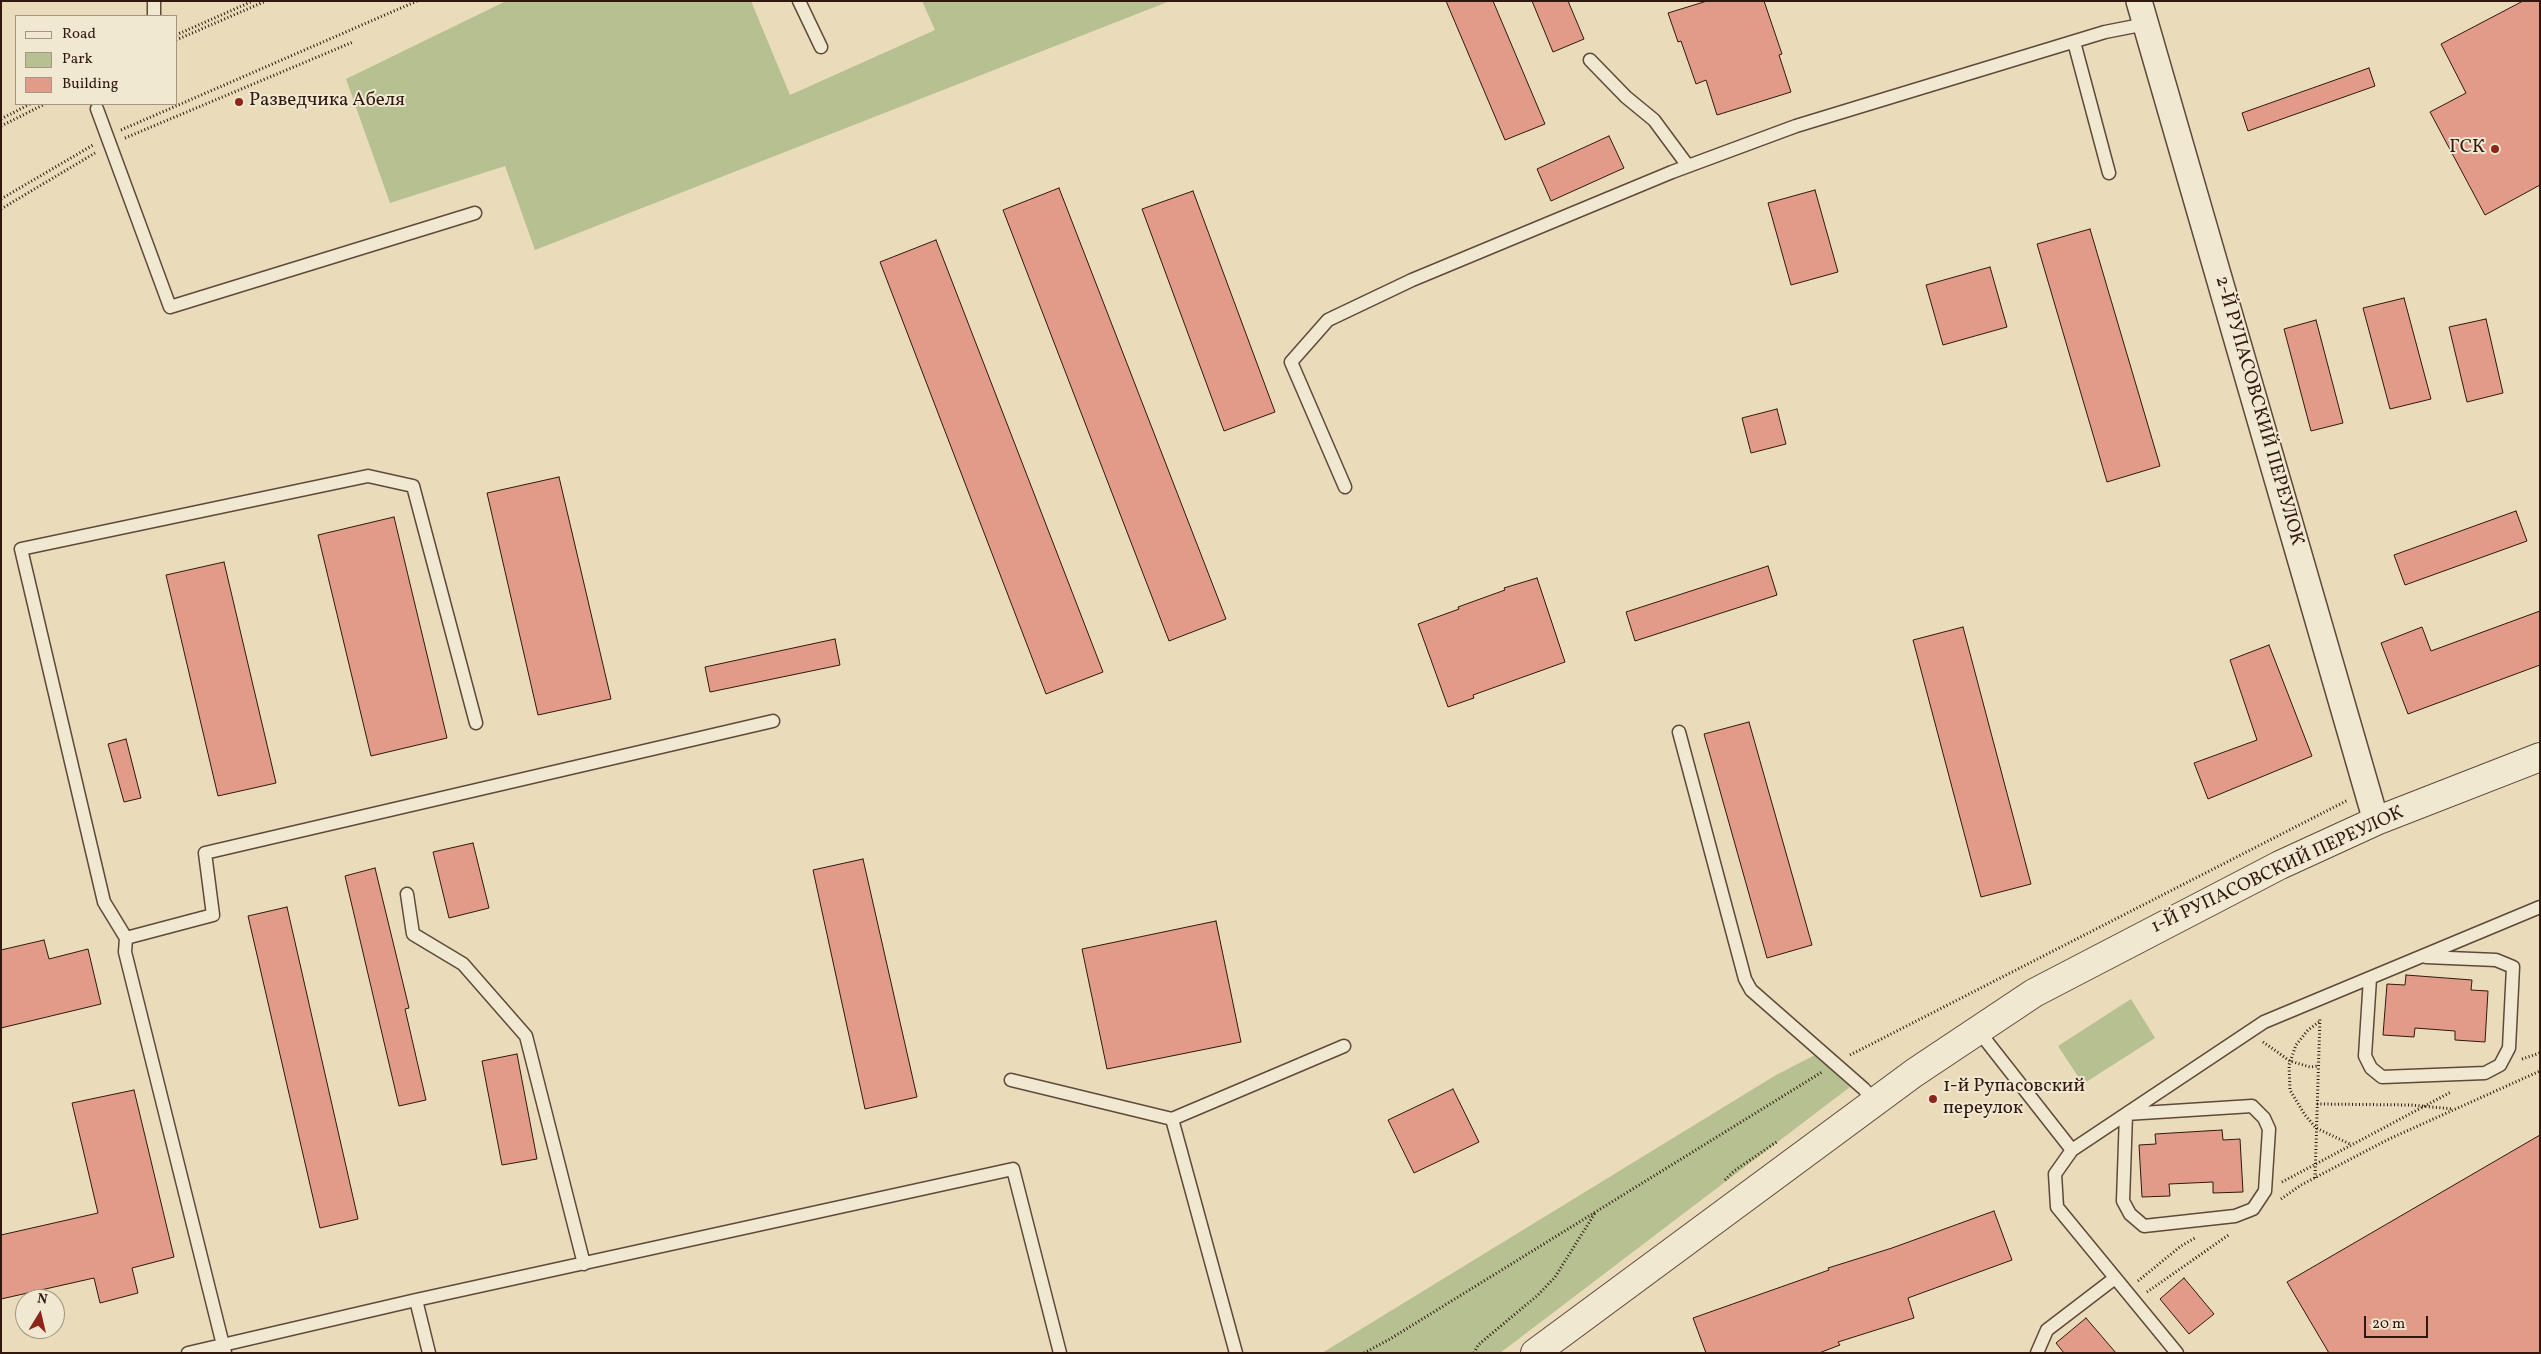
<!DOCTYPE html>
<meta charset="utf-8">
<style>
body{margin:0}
#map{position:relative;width:2541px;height:1354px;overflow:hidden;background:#eadcba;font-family:Vollkorn,serif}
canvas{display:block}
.frame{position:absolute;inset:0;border:2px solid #30180f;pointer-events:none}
.legend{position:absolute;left:15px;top:15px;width:162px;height:90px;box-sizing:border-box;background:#f1e8d2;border:1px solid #a49584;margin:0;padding:6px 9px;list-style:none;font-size:15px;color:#30180f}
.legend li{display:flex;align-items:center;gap:10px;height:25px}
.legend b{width:25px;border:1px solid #a49584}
.north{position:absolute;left:15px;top:1289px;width:50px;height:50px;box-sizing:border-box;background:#f1e8d2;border:1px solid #a49584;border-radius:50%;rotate:9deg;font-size:14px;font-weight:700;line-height:20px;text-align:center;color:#30180f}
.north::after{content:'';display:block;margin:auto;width:18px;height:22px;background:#8f2418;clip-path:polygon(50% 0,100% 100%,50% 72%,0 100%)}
.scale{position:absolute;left:2364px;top:1316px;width:64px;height:22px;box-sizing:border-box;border:2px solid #30180f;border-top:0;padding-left:6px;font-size:15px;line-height:18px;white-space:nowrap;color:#30180f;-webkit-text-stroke:4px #f1e8d2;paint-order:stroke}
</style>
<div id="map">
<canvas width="2541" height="1354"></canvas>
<div class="frame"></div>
<ul class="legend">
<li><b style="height:6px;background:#f1e8d2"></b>Road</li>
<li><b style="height:14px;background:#b6c090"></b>Park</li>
<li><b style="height:14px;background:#e19b88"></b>Building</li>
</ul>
<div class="north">N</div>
<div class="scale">20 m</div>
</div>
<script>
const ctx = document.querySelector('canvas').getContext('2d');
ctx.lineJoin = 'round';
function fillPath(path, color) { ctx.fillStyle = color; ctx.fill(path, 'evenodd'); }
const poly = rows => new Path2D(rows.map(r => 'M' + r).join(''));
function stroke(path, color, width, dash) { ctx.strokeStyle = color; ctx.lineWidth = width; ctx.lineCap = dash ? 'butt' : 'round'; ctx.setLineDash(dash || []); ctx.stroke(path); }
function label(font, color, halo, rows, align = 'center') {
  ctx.font = font + ' Vollkorn,serif'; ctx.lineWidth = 4; ctx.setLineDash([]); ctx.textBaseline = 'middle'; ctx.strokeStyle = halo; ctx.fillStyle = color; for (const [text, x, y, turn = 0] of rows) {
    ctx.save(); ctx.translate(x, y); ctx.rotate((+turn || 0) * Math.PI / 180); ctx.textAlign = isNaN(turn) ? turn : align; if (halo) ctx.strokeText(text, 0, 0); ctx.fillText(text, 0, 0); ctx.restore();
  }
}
fillPath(poly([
 [506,1,751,1,790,95,935,30,922,1,1170,1,535,250,505,166,390,203,346,79],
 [2131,999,2155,1038,2083,1084,2058,1046],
 [1815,1055,1850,1087,1500,1353,1322,1353,1776,1075]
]), '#b6c090');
const building = poly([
 [1446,1,1493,1,1545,124,1505,140,1446,1],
 [1532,1,1568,1,1584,39,1553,52,1532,1],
 [1707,1,1764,1,1782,54,1779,55,1791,92,1717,115,1706,80,1696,84,1681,41,1678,42,1668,13,1707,1],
 [2523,1,2540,1,2540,185,2485,215,2430,112,2466,93,2441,44,2523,1],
 [2369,68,2375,86,2248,131,2242,113,2369,68],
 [1609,136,1624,168,1551,201,1537,169,1609,136],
 [1059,188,1226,619,1169,641,1003,210,1059,188],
 [1815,190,1838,272,1791,285,1768,203,1815,190],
 [1193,191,1275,412,1224,431,1142,209,1193,191],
 [2090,229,2160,466,2107,482,2037,244,2090,229],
 [936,240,1103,672,1046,694,880,262,936,240],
 [1990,267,2007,327,1943,345,1926,285,1990,267],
 [2404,298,2431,399,2390,409,2363,308,2404,298],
 [2486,319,2503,393,2467,402,2449,327,2486,319],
 [2316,320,2343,423,2311,431,2284,329,2316,320],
 [1777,409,1786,444,1751,453,1742,418,1777,409],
 [559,477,611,699,538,715,487,493,559,477],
 [2516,511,2527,541,2405,585,2394,555,2516,511],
 [394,517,447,738,371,756,318,535,394,517],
 [224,562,276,783,218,796,166,575,224,562],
 [1768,566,1777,595,1635,641,1626,612,1768,566],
 [1537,578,1565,662,1473,695,1474,698,1448,707,1418,624,1459,609,1458,607,1505,590,1504,588,1537,578],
 [2540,611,2540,665,2408,714,2381,643,2422,627,2431,651,2540,611],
 [1963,627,2031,884,1981,897,1913,640,1963,627],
 [835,639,840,665,710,692,705,667,835,639],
 [2269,645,2312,756,2208,799,2194,763,2257,740,2230,660,2269,645],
 [1749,722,1812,945,1767,958,1704,734,1749,722],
 [126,739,141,798,124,802,108,744,126,739],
 [473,843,489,908,449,918,433,852,473,843],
 [863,859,917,1097,865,1109,813,870,863,859],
 [375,868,409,1008,405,1009,426,1100,399,1106,345,876,375,868],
 [287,907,358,1219,320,1228,248,916,287,907],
 [1216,921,1241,1042,1107,1069,1082,949,1216,921],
 [44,940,49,959,88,949,101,1004,1,1028,1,950,44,940],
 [2406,975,2472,980,2471,990,2488,991,2485,1042,2455,1040,2455,1031,2415,1028,2414,1037,2383,1035,2387,984,2405,985,2406,975],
 [517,1054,537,1159,502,1165,482,1061,517,1054],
 [1453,1089,1479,1142,1414,1173,1388,1120,1453,1089],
 [134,1090,174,1257,132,1268,138,1293,100,1303,94,1278,1,1299,1,1235,98,1213,72,1103,134,1090],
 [2222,1130,2223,1140,2240,1139,2243,1192,2213,1193,2213,1182,2169,1184,2170,1196,2142,1197,2139,1145,2156,1144,2155,1134,2222,1130],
 [2540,1135,2540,1353,2329,1353,2287,1282,2540,1135],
 [1994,1211,2012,1260,1908,1298,1914,1318,1838,1342,1840,1345,1819,1353,1706,1353,1693,1318,1829,1270,1828,1268,1892,1248,1994,1211],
 [2184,1278,2214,1314,2189,1334,2160,1299,2184,1278],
 [2086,1318,2116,1353,2064,1353,2056,1343,2086,1318]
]);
fillPath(building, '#e19b88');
stroke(building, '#30180f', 1);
const service = poly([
 [154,1,154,16],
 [799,1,821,47],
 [2074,42,2109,173],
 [1590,60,1626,97,1654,120,1688,166],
 [97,109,170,307,475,213],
 [1345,487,1291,362,1328,320,1412,280,1672,172,1796,126,2105,32,2146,24],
 [1679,732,1745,979,1751,990,1864,1089,1875,1102],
 [407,894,413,934,463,964,526,1036,584,1264],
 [126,938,104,902,21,549,368,476,413,486,476,723],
 [2370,978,2365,1056,2371,1068,2382,1077,2485,1073,2500,1065,2509,1048,2513,967,2496,960,2426,957],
 [1977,1029,2072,1150],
 [1011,1080,1172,1119,1236,1353],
 [2252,1106,2264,1118,2269,1129,2265,1191,2253,1209,2235,1216,2144,1226,2130,1214,2123,1201,2126,1114,2252,1106],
 [1172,1119,1344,1046],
 [416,1300,1013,1169,1060,1353],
 [188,1353,416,1300,429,1353],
 [225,1353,125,952,126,938,213,915,205,853,773,721],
 [2037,1353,2047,1330,2115,1278],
 [2177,1353,2057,1207,2055,1174,2072,1150,2264,1022,2540,907]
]);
const minor = poly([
 [2139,1,2376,821]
]);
const tertiary = poly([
 [1535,1353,1914,1073,2034,993,2280,865,2376,821,2540,757]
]);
stroke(service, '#5e493a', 15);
stroke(minor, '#5e493a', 28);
stroke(tertiary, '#5e493a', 30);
stroke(poly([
 [176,35,253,1],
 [176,40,266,1],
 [1,119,30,104],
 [1,126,45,104],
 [121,130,417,1],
 [125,138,353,42],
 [1,199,93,145],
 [1,209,95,153],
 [2319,1022,2308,1030,2296,1045,2289,1065,2290,1090,2305,1115,2316,1128,2350,1144],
 [2263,1042,2290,1061,2310,1067,2318,1066],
 [1850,1055,2348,800],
 [2522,1059,2540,1053],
 [2317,1104,2411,1105,2453,1109],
 [2315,1178,2320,1017],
 [1725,1180,1734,1171,1778,1141],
 [2282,1182,2451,1092],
 [2281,1199,2301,1185,2389,1139,2540,1071],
 [2138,1281,2181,1246,2195,1238],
 [2147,1292,2230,1234],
 [1364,1353,1390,1339,1822,1072],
 [1474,1353,1478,1345,1538,1295,1555,1277,1595,1213]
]), '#30180f', 3, [1, 2.5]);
stroke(service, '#f1e8d2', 12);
stroke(minor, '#f1e8d2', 25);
stroke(tertiary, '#f1e8d2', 28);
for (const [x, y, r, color] of [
 [239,102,5,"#8f2418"],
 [2495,149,5,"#8f2418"],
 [1933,1099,5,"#8f2418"]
]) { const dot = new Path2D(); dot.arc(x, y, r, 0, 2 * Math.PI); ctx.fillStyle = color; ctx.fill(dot); stroke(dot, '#f1e8d2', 2); }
label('19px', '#30180f', '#f1e8d2', [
 ["Разведчика Абеля",249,102],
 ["ГСК",2485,149,"right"],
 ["1-й Рупасовский",1943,1088],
 ["переулок",1943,1110]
], 'left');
label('19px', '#30180f', '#f1e8d2', [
 ["2-Й РУПАСОВСКИЙ ПЕРЕУЛОК",2258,411,74],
 ["1-Й РУПАСОВСКИЙ ПЕРЕУЛОК",2278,871,-25]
]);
</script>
